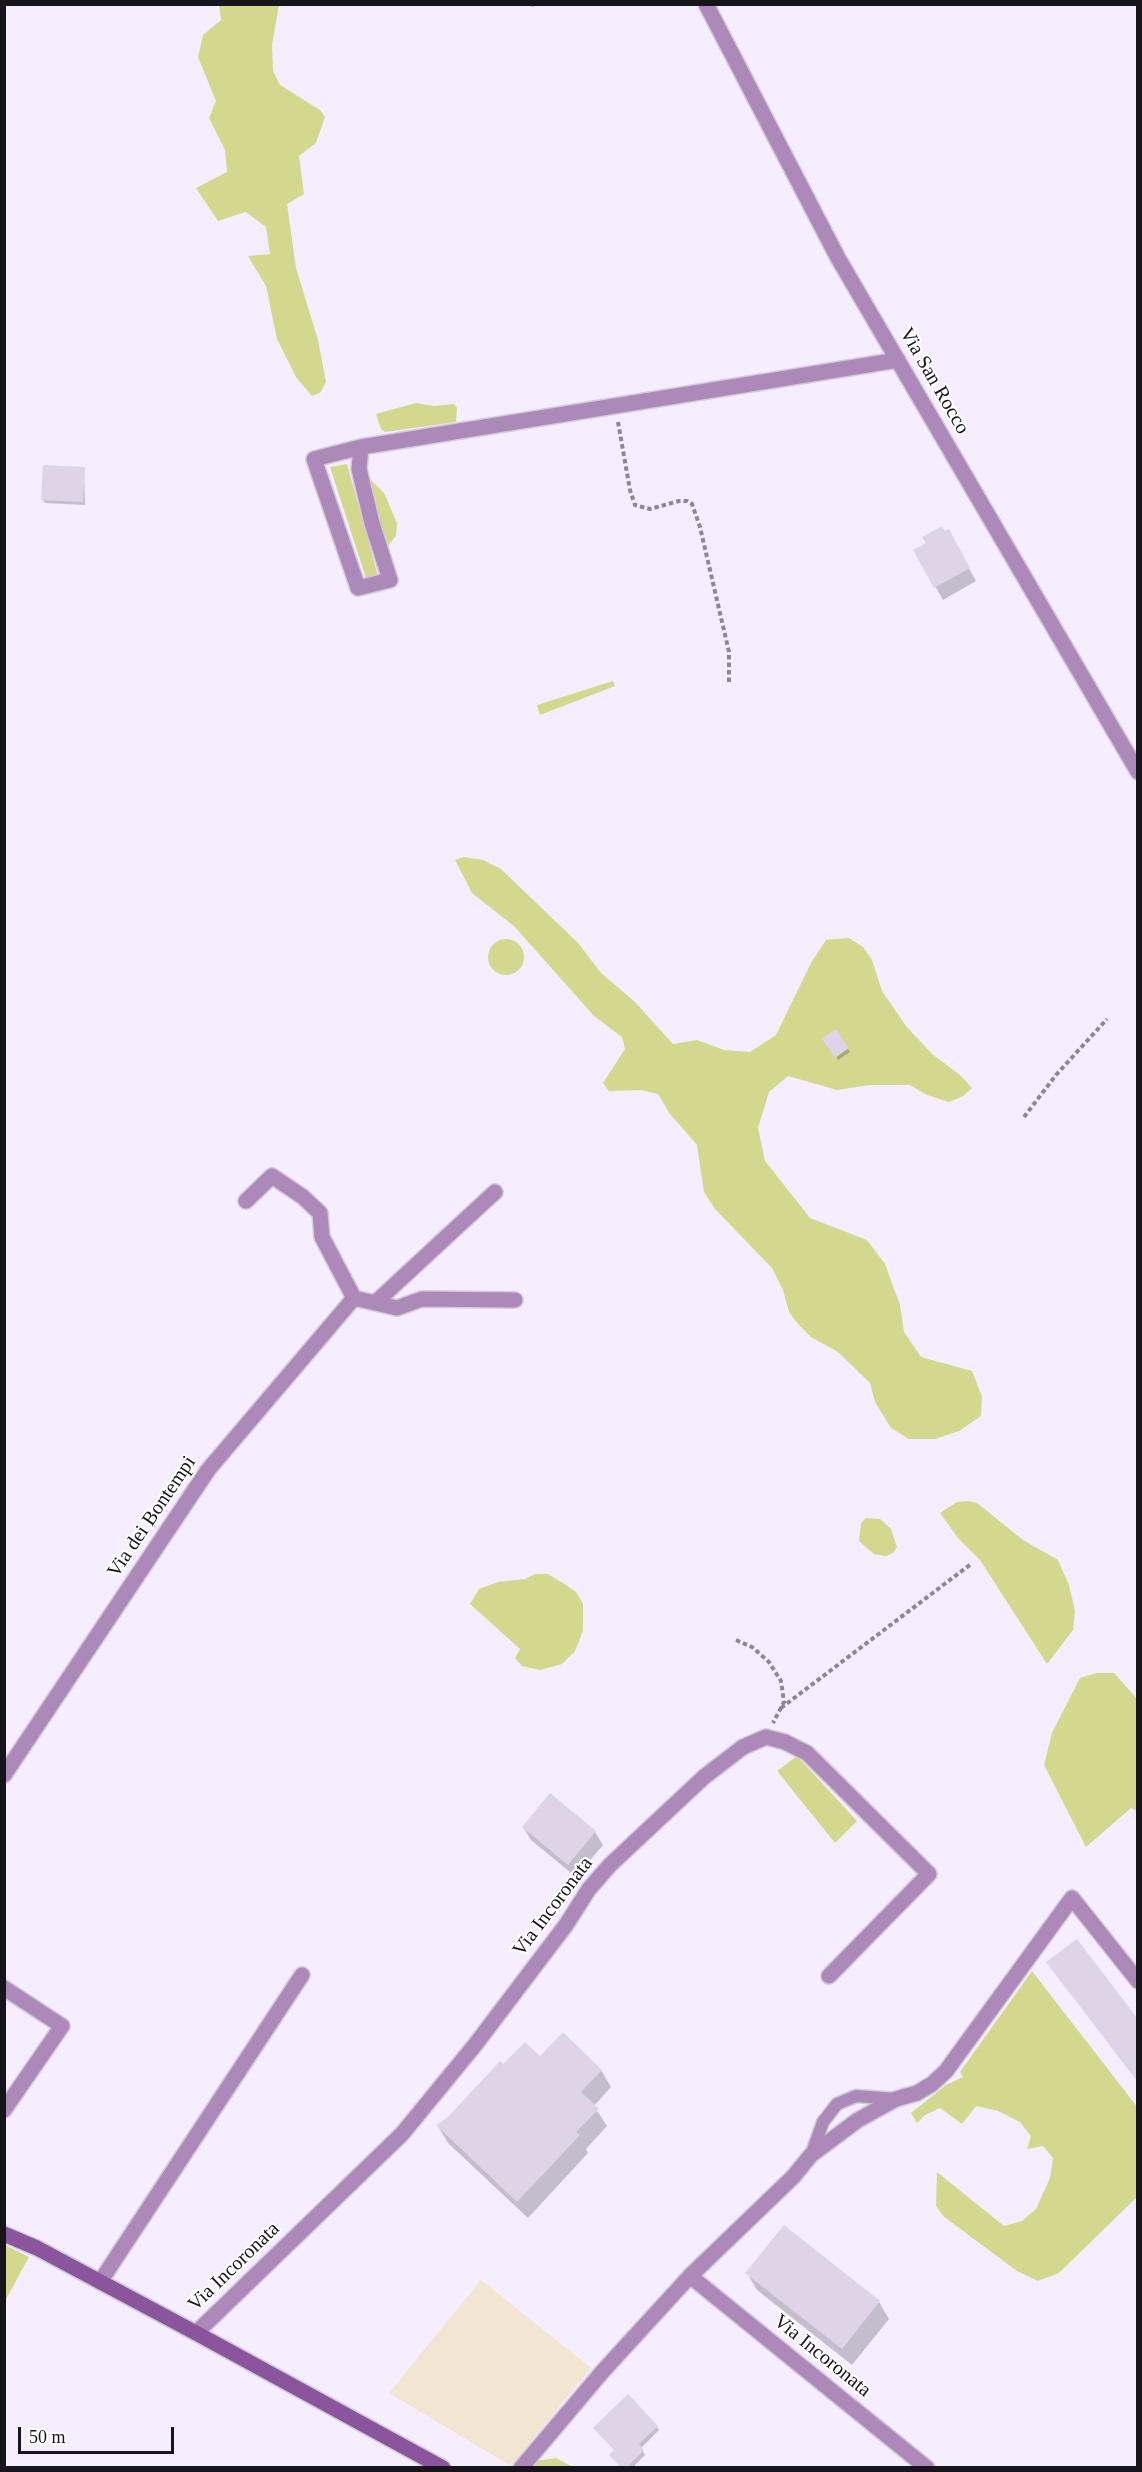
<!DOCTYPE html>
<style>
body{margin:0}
#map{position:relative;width:1142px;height:2472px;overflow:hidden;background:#f6edfe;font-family:Georgia,serif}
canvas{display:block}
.frame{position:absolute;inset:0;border:6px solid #18141b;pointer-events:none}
.scale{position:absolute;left:18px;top:2427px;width:156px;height:27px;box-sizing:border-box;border:3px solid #18141b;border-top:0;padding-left:8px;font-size:18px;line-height:21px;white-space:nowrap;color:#18141b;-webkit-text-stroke:4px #fff;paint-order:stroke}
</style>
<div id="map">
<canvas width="1142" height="2472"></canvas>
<div class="frame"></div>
<div class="scale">50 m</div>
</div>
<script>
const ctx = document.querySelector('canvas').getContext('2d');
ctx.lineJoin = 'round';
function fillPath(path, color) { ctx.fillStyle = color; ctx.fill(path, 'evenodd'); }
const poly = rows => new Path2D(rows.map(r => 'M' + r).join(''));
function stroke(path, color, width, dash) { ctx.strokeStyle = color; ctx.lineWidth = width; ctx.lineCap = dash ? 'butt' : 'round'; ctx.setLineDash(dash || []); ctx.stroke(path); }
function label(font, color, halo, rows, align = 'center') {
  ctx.font = font + ' Georgia,serif'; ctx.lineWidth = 4.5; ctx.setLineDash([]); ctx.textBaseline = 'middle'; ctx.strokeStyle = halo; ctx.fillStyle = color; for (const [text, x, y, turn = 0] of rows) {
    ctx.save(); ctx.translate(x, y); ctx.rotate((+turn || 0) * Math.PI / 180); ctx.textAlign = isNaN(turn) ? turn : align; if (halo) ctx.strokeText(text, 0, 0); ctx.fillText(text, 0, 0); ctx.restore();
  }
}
fillPath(poly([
 [481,2280,591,2368,511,2466,389,2393]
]), '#f2e5d1');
fillPath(poly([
 [219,5,279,5,272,45,273,71,280,85,320,110,325,117,316,143,299,156,304,194,287,204,296,268,318,340,326,382,320,393,312,396,296,377,277,339,266,286,248,256,270,254,266,227,246,212,218,221,196,188,227,172,225,150,209,118,216,101,198,57,203,35,221,20],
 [416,403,434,406,454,404,457,408,456,422,385,432,381,429,376,414],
 [347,464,377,572,377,578,371,581,366,578,330,467],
 [368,477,384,493,397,523,396,536,385,549],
 [613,681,615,686,540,715,537,705],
 [464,857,483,860,501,869,578,943,601,973,635,1002,673,1044,697,1040,724,1050,750,1052,776,1035,811,963,826,940,849,938,863,947,872,960,882,991,906,1026,932,1054,960,1075,972,1088,963,1096,949,1102,927,1095,910,1085,870,1085,837,1090,788,1076,769,1092,758,1128,765,1161,810,1218,867,1240,885,1264,900,1305,904,1332,921,1357,972,1371,982,1397,981,1416,959,1431,935,1439,909,1439,891,1428,875,1402,870,1383,838,1352,811,1337,798,1324,789,1312,783,1290,772,1268,715,1209,704,1192,697,1145,670,1114,658,1094,641,1090,609,1091,603,1083,625,1049,622,1037,594,1016,514,926,472,893,455,860],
 '488 957a18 18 0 1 1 36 0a18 18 0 1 1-36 0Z',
 [968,1501,977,1503,1023,1540,1058,1560,1069,1585,1075,1611,1073,1630,1047,1664,980,1560,958,1538,940,1513,957,1502],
 [866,1518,880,1519,891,1529,897,1547,893,1553,886,1556,874,1554,859,1541,861,1523],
 [535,1574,548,1574,563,1583,576,1592,583,1604,583,1631,575,1651,562,1664,540,1670,522,1666,515,1658,520,1649,470,1604,479,1589,498,1582,525,1579],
 [1097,1673,1114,1673,1137,1699,1137,1811,1131,1808,1086,1847,1044,1765,1052,1733,1080,1678],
 [797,1756,857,1821,835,1843,777,1771],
 [1032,1971,1138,2108,1137,2197,1059,2273,1038,2281,1017,2271,943,2216,936,2206,937,2172,1004,2226,1022,2221,1036,2209,1050,2178,1053,2158,1043,2146,1027,2149,1031,2136,1020,2122,998,2111,976,2106,962,2124,940,2108,925,2115,917,2123,911,2113,946,2085,963,2077,960,2072],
 [5,2245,29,2257,5,2301],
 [556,2458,573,2467,527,2468,536,2461]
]), '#d3d88e');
fillPath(poly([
 [84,468,85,505,45,503,43,500],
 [948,531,976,581,943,600,915,550],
 [836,1031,850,1052,838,1060,824,1039],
 [550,1795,595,1832,603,1845,576,1877,531,1840,523,1827],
 [1076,1941,1138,2020,1138,2081,1048,1963],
 [540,2058,601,2070,611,2087,594,2106,607,2126,586,2149,588,2153,528,2218,448,2143,438,2126,504,2066],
 [747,2273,879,2302,889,2319,852,2365,757,2290],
 [657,2427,659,2430,641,2448,645,2455,632,2468,622,2468,613,2458]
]), '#0003');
fillPath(poly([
 [43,465,85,467,83,502,41,500],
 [942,526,945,531,949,529,970,568,934,588,913,550,926,543,922,537],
 [836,1029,849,1048,835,1058,822,1039],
 [550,1793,596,1831,568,1865,522,1827],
 [1077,1939,1137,2018,1137,2081,1046,1962],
 [563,2032,602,2070,581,2092,599,2109,576,2132,580,2135,517,2202,436,2125,447,2118,500,2061,503,2064,525,2042,540,2056],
 [784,2225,880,2301,842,2349,745,2273],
 [628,2394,658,2426,639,2444,644,2450,626,2468,622,2468,609,2455,614,2450,593,2428]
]), '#dfd3e8');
const service = poly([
 [811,2155,823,2122,837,2104,856,2096,896,2099]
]);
const minor = poly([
 [706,4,838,258,1138,772],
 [361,447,359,469,372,523,390,580,358,588,314,459,361,447,898,360],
 [246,1201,272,1176,303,1197,320,1213,322,1237,354,1298,397,1308,422,1299,515,1300],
 [375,1303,495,1192],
 [4,1775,208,1470,354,1298],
 [4,1988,62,2026,4,2110],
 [690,2276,927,2468],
 [100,2282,302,1975],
 [196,2333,402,2134,475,2045,566,1925,589,1889,610,1865,704,1777,743,1747,766,1737,785,1742,807,1753,929,1874,829,1976],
 [521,2468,603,2371,690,2276,793,2177,811,2155,858,2120,896,2099,917,2093,932,2084,946,2071,1072,1898,1138,1981]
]);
const secondary = poly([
 [4,2234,37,2248,196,2333,443,2468]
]);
stroke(service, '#d2cada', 15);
stroke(minor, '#d2cada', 18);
stroke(secondary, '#d2cada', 18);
stroke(poly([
 [530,4,537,5],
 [618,422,630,490,635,505,650,509,679,501,687,501,692,504,700,527,729,652,729,683],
 [1024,1117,1056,1075,1107,1019],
 [736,1640,752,1647,769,1662,781,1681,784,1702,773,1723],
 [781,1708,971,1564]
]), '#8e8793', 4, [4.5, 3]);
stroke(service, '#ad89ba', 12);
stroke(minor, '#ad89ba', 15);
stroke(secondary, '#8b559d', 15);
label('20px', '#18141b', '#fff', [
 ["Via San Rocco",934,381,60],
 ["Via dei Bontempi",152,1517,-56],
 ["Via Incoronata",553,1907,-53],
 ["Via Incoronata",234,2267,-44],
 ["Via Incoronata",822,2356,39]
]);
</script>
